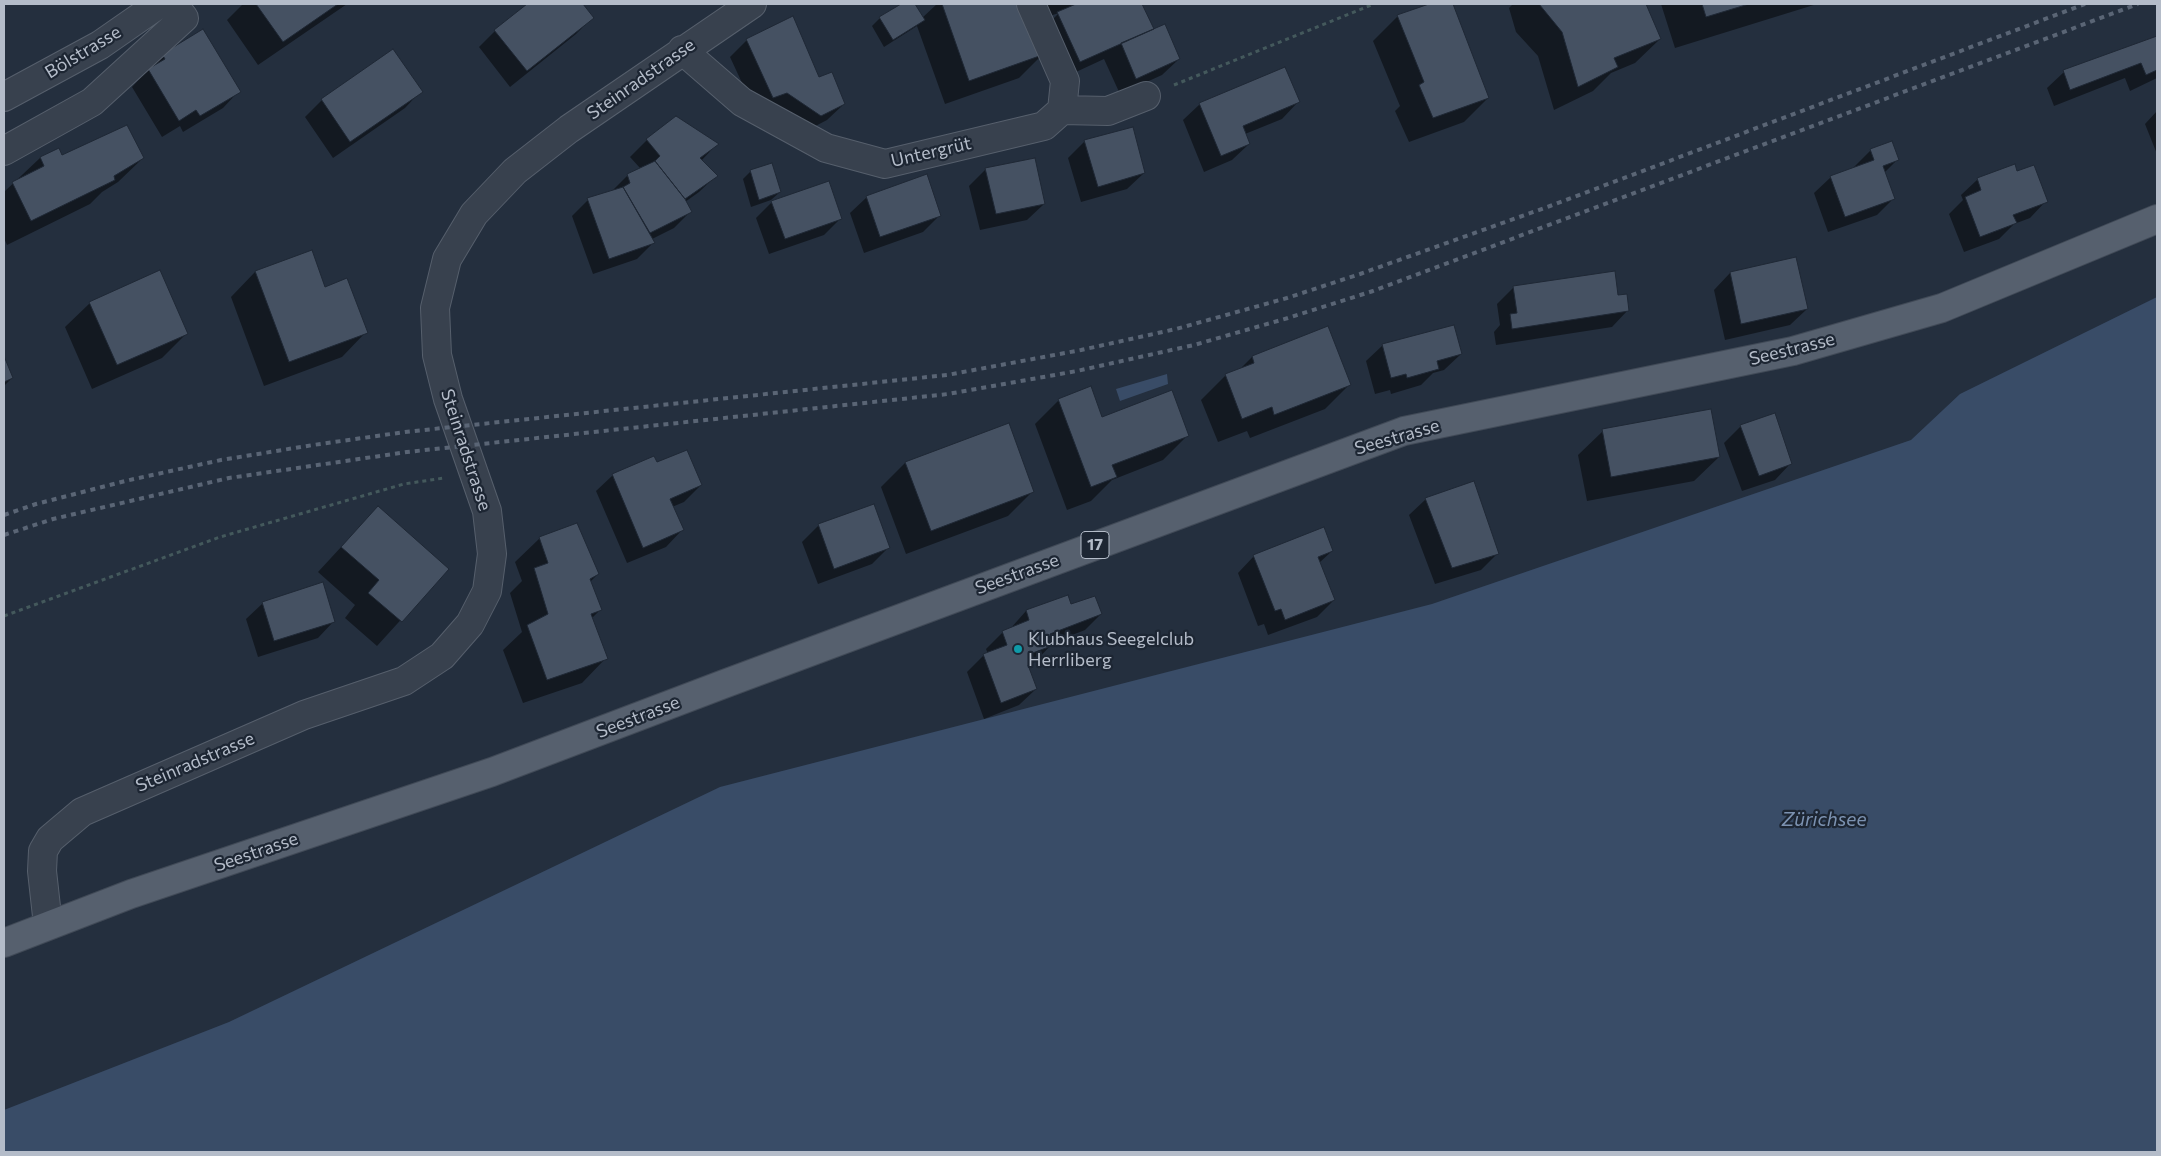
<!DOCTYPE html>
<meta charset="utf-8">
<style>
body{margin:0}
#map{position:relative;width:2161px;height:1156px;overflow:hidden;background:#242f3e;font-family:Commissioner,sans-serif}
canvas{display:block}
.frame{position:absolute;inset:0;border:5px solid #b4bcc9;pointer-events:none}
</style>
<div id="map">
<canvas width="2161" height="1156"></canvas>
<div class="frame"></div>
</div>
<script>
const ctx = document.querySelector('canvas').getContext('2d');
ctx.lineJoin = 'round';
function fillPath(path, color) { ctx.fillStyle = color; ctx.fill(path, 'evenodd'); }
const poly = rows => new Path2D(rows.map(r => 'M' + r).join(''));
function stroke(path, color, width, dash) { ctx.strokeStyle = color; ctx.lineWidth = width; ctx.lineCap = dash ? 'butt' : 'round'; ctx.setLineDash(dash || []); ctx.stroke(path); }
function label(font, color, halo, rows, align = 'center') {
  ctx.font = font + ' Commissioner,sans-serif'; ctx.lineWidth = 4.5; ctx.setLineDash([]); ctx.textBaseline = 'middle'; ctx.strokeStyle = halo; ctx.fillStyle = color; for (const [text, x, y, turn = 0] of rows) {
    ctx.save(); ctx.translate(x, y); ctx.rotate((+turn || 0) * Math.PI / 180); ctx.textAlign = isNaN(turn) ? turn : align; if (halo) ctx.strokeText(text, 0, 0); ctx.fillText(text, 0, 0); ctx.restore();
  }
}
fillPath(poly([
 [2157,297,2157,1152,4,1152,4,1110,229,1022,720,787,1432,604,1911,440,1960,394],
 [1167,374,1168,384,1120,401,1116,389]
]), '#394c67');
fillPath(poly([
 [243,4,347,4,258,65,227,20],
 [529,4,581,4,592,18,576,34,510,87,479,47,495,31],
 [903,4,913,4,922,18,937,4,1141,4,1153,30,1179,59,1162,75,1120,94,1104,59,1063,78,1042,30,1059,13,1030,22,1043,54,1019,78,945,104,917,26,884,47,872,26,880,18],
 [1433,4,1452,4,1488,98,1464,122,1409,142,1395,111,1400,106,1373,41,1398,16],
 [1513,4,1645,4,1660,39,1635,63,1611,73,1593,91,1554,110,1538,56,1516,32,1509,8],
 [1661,4,1817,4,1675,48],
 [2157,37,2157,78,2130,91,2125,78,2054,106,2047,88,2064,72],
 [747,40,818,79,844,104,827,120,804,132,756,113,730,57],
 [393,51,421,91,405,108,333,158,305,117,322,100],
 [162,55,239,91,223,108,183,132,180,126,162,137,132,87],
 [1298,102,1282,119,1245,134,1249,144,1232,160,1204,172,1183,120,1200,104],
 [2157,111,2157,154,2145,124],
 [676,118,717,144,701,161,716,176,699,192,685,202,690,212,674,228,652,239,654,242,637,259,593,274,572,216,588,200,612,191,628,175,640,168,630,157,647,140],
 [1085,141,1144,173,1127,189,1081,202,1068,158],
 [59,149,62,156,143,158,118,182,102,192,90,204,7,245,4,238,4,192,40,158],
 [1871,150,1897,160,1884,173,1893,199,1877,215,1828,232,1814,193,1831,177,1855,168,1854,167],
 [986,169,1044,204,1027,220,980,230,969,186],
 [751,171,780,192,771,200,751,207,743,179],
 [2016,172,2046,201,2030,218,2014,224,1999,239,1964,252,1949,214,1963,200,1961,195,1978,179],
 [867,197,940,215,923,232,864,253,850,213],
 [772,202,841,218,824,235,769,254,756,218],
 [311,251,324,288,366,332,342,357,264,386,231,297,255,272],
 [1730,273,1807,309,1790,325,1725,340,1714,290],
 [1514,287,1617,297,1628,310,1612,327,1496,345,1494,332,1500,325,1497,304],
 [90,303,186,334,162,358,92,389,65,327],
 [1383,345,1461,354,1444,370,1433,373,1421,385,1391,394,1390,390,1375,394,1366,361],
 [1252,357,1350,384,1325,409,1250,438,1247,431,1218,442,1201,400,1226,375,1239,370],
 [4,359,12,378,4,386],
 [1059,400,1102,418,1187,436,1163,460,1112,480,1091,501,1067,510,1035,424],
 [1741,426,1791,463,1775,480,1742,491,1724,443],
 [1603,431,1719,457,1694,481,1587,501,1578,455],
 [905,463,1033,491,1008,516,906,554,881,487],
 [656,464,701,485,684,502,672,507,682,530,666,547,627,563,596,491,613,475],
 [1426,499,1498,553,1481,570,1435,584,1409,515],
 [378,507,447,569,377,646,345,618,355,605,318,572],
 [819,525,888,548,872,564,818,584,802,542],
 [540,538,598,574,590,582,600,610,591,619,606,658,582,683,523,703,503,650,522,632,510,593,522,581,515,562],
 [1332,551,1319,563,1334,600,1317,617,1268,635,1264,624,1258,626,1238,573,1254,556],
 [1067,596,1071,606,1101,614,1085,630,1052,643,1052,644,1036,661,1027,667,1036,689,1019,705,984,719,967,672,984,655,988,654,986,649,1003,632,1010,629,1026,611],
 [263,603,334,621,318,638,258,657,246,619]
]), '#0007');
const building = poly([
 [256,4,338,4,283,42,256,4],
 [527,4,583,4,594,18,527,71,494,30,527,4],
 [901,4,915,4,925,20,893,40,879,17,901,4],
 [942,4,1023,4,1045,54,969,81,942,4],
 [1076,4,1142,4,1154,29,1080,62,1057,12,1076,4],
 [1429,4,1453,4,1489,98,1433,118,1419,85,1424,82,1397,15,1429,4],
 [1539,4,1646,4,1661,39,1614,58,1618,67,1578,87,1562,32,1539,4],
 [1702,4,1749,4,1706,17,1702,4],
 [793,16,819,77,832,72,845,104,821,116,787,93,773,98,746,39,793,16],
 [1165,24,1180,59,1136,79,1121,43,1165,24],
 [203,29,241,92,200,116,196,110,179,121,148,69,165,59,162,54,203,29],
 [2157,36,2157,70,2146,75,2141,63,2070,90,2063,70,2157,36],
 [393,49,423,92,350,142,321,99,393,49],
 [1285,67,1300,102,1243,126,1250,144,1221,156,1199,103,1285,67],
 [676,116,719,144,700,158,718,176,685,199,655,161,660,156,646,139,676,116],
 [127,125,144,158,114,176,115,180,31,221,12,182,44,166,40,157,59,148,62,155,127,125],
 [1133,127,1145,173,1098,187,1084,140,1133,127],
 [1892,141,1899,160,1883,166,1895,199,1845,217,1830,176,1874,160,1870,149,1892,141],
 [1035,158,1045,204,996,214,985,168,1035,158],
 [655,161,685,199,692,212,650,233,623,187,630,183,627,174,655,161],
 [772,163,781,192,759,200,750,170,772,163],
 [2015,164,2017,171,2034,165,2048,202,2013,215,2017,223,1980,237,1965,197,1981,190,1977,178,2015,164],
 [927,174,941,216,880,237,866,196,927,174],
 [829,181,842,219,785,239,771,201,829,181],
 [623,187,655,243,609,259,587,198,623,187],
 [312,250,325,287,347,278,368,333,289,362,255,271,312,250],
 [1796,257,1808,309,1741,324,1730,272,1796,257],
 [160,270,188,334,117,365,89,302,160,270],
 [1615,271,1618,295,1627,294,1629,311,1512,329,1510,314,1517,313,1513,286,1615,271],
 [1454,325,1462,354,1437,361,1439,369,1407,378,1406,374,1391,378,1382,344,1454,325],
 [1328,326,1351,385,1274,415,1272,407,1242,419,1225,374,1254,363,1252,356,1328,326],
 [4,356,13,378,4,382,4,356],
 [1091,386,1102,417,1172,390,1189,436,1112,465,1117,477,1091,487,1058,399,1091,386],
 [1711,409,1720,457,1611,477,1602,429,1711,409],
 [1775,413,1792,464,1759,476,1740,425,1775,413],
 [1009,423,1034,492,931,531,905,462,1009,423],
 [687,450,702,485,670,499,684,530,643,548,612,474,654,456,657,462,687,450],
 [1474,481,1499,554,1452,568,1425,498,1474,481],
 [874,504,890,548,834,569,818,524,874,504],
 [378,506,449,569,402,622,368,593,379,580,341,547,378,506],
 [577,523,599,574,590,579,602,610,591,614,608,659,547,680,527,625,548,614,534,568,548,563,539,537,577,523],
 [1324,527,1333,551,1318,557,1335,600,1285,620,1281,609,1275,611,1253,555,1324,527],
 [323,582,335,622,274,641,262,602,323,582],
 [1068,595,1071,604,1095,596,1102,614,1050,634,1054,645,1030,654,1033,663,1028,665,1037,689,1001,703,983,654,1007,645,1002,631,1029,620,1026,610,1068,595]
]);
fillPath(building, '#455162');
stroke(building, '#1f2835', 1);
const minor = poly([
 [682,50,742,102,826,148,885,164,1044,126,1062,110,1065,81,1031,4],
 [4,97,100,45,159,4],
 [1062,110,1108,111,1146,96],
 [4,151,92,102,184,18,173,4],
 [48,925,42,871,43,851,50,839,82,812,304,715,404,681,442,656,470,624,487,591,492,554,487,511,448,399,437,355,435,308,447,259,474,214,515,171,569,129,752,4]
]);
const major = poly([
 [4,943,131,894,492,772,724,684,1404,431,1793,351,1942,308,2157,219]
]);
stroke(minor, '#565f6c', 30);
stroke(major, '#414a57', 30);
stroke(poly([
 [1174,85,1374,4],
 [4,616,220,537,404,484,444,478]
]), '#44595c', 3, [4, 4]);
stroke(minor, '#38414e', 28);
stroke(major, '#56606e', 28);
stroke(poly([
 [4,515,36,504,125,481,221,460,313,445,405,432,947,375,1081,350,1176,329,1287,298,1360,274,1550,206,2085,4],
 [4,535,53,519,229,478,407,452,948,394,1077,371,1194,345,1288,318,1373,291,2138,4]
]), '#5a6575', 4, [5, 5]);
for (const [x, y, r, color] of [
 [1018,649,5,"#0f9aa8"]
]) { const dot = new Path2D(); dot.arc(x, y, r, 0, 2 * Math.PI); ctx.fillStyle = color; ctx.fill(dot); stroke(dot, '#1d2633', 2); }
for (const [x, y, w] of [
 [1095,545,28]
]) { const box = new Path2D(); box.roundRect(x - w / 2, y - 13.5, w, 27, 4); ctx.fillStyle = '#1d2633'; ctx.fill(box); stroke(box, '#b4bcc9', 1); }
label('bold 16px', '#b4bcc9', null, [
 ["17",1095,545]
]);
label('18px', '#b4bcc9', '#1d2633', [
 ["Bölstrasse",83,52,-31],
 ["Steinradstrasse",641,79,-35],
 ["Untergrüt",931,152,-13],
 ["Seestrasse",1792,349,-14],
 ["Seestrasse",1397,437,-16],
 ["Steinradstrasse",466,450,72],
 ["Seestrasse",1017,574,-20],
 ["Seestrasse",638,717,-21],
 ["Steinradstrasse",195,762,-23],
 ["Seestrasse",256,852,-19]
]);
label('18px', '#b4bcc9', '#1d2633', [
 ["Klubhaus Seegelclub",1028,639],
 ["Herrliberg",1028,660]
], 'left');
label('italic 19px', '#7c92b1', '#1d2633', [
 ["Zürichsee",1824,820]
]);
</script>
